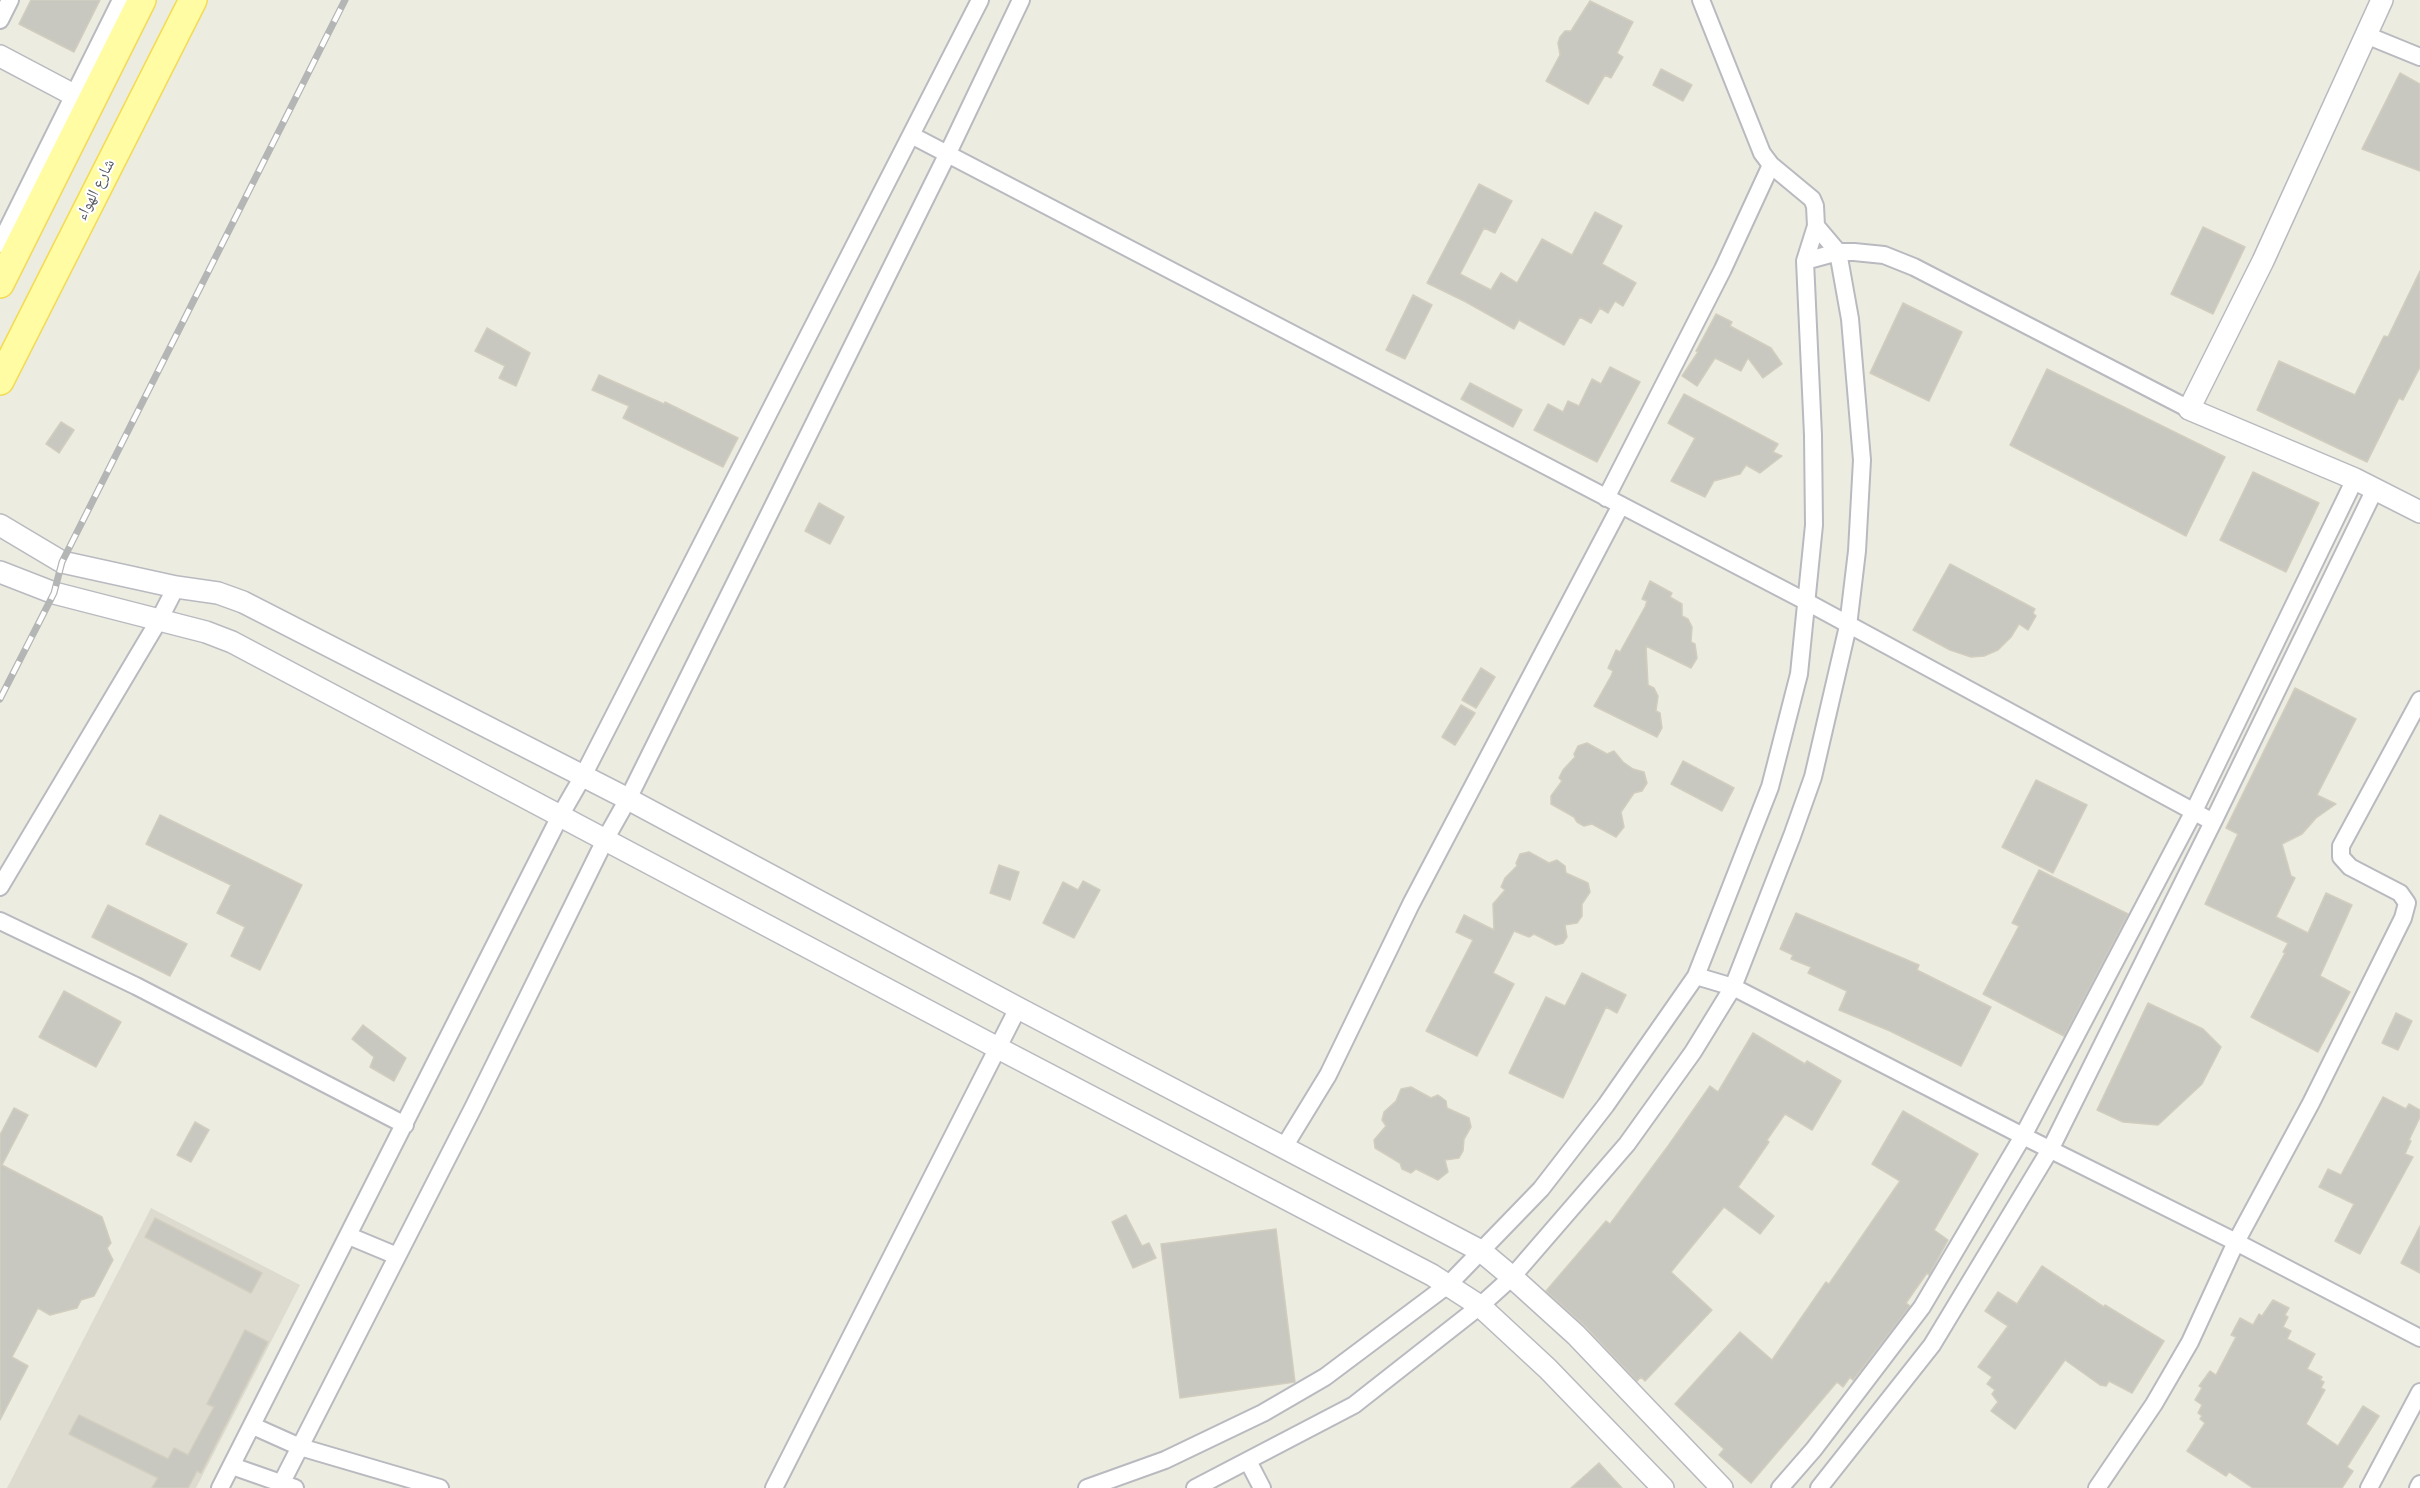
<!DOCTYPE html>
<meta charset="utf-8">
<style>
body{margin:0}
canvas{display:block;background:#edece0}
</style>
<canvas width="2420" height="1488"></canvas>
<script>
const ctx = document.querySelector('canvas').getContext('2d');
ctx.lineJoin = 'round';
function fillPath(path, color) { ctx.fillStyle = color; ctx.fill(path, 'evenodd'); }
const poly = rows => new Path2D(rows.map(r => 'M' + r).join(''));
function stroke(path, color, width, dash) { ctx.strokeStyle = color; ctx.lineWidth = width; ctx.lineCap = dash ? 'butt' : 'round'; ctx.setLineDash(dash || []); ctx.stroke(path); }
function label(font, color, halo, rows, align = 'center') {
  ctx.font = font + ' "Nunito Sans","Noto Naskh Arabic",sans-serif'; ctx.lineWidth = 4.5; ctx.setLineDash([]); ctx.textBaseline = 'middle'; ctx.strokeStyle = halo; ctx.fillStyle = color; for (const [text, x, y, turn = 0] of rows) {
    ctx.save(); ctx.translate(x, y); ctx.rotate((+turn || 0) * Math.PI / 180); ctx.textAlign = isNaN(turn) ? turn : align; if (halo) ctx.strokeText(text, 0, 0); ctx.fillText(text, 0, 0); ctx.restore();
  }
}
fillPath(poly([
 [151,1208,300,1285,196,1488,7,1488]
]), '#dddbcf');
const building = poly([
 [31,0,100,0,74,52,19,24,31,0],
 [1590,1,1633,22,1617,53,1623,57,1611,78,1605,75,1588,104,1546,81,1560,55,1558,43,1560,37,1565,31,1571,31,1590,1],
 [1661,69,1692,85,1683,101,1653,85,1661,69],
 [2400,73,2420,84,2420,171,2362,149,2400,73],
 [1479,184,1512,201,1495,233,1484,228,1460,274,1491,290,1501,273,1517,283,1542,239,1572,255,1595,212,1622,226,1602,264,1636,283,1623,306,1615,301,1608,313,1600,308,1591,323,1580,317,1564,345,1519,320,1514,329,1466,302,1427,283,1479,184],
 [2203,227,2245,247,2213,314,2171,294,2203,227],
 [2420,271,2420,367,2403,400,2399,398,2367,462,2257,410,2279,361,2355,395,2384,336,2388,337,2420,271],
 [1413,295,1432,305,1405,359,1386,350,1413,295],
 [1903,303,1962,332,1929,401,1870,373,1903,303],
 [1716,314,1732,322,1730,326,1771,348,1782,364,1763,378,1748,358,1741,371,1715,358,1697,386,1682,376,1698,352,1696,351,1716,314],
 [487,328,530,353,516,386,499,378,505,366,475,351,487,328],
 [1610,367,1640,382,1597,462,1534,430,1548,404,1563,412,1568,401,1579,406,1592,379,1601,384,1610,367],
 [2047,369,2225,457,2186,536,2010,445,2047,369],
 [599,375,664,404,665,402,738,438,723,467,623,418,629,406,592,390,599,375],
 [1470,383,1522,410,1513,427,1461,399,1470,383],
 [1684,394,1778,444,1773,452,1782,456,1760,473,1746,465,1740,474,1714,481,1705,497,1671,481,1695,438,1668,423,1684,394],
 [61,422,74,430,59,453,46,444,61,422],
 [2253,472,2319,503,2286,572,2220,540,2253,472],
 [819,503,844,517,830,544,805,531,819,503],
 [1950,564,2035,609,2033,613,2036,616,2028,630,2019,624,2011,637,1998,650,1984,656,1971,657,1950,650,1913,630,1950,564],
 [1650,581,1672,593,1670,597,1682,604,1682,616,1688,619,1692,627,1691,642,1695,644,1697,658,1691,668,1646,646,1648,685,1654,688,1658,696,1656,711,1660,713,1662,728,1657,737,1594,706,1611,676,1613,671,1608,668,1616,650,1620,652,1645,607,1647,601,1642,599,1650,581],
 [1481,668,1495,677,1476,708,1462,700,1481,668],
 [2295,688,2356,719,2317,795,2336,804,2316,818,2302,834,2282,844,2291,876,2295,878,2276,917,2308,933,2326,893,2352,905,2320,976,2350,992,2318,1052,2251,1017,2285,953,2283,952,2288,943,2205,904,2238,834,2226,828,2295,688],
 [1461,705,1475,713,1455,745,1442,737,1461,705],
 [1587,743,1607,754,1614,751,1623,762,1633,769,1644,772,1647,783,1642,791,1634,793,1621,812,1624,827,1616,837,1592,824,1584,826,1577,822,1574,817,1551,804,1551,796,1562,781,1559,778,1563,770,1575,757,1574,754,1578,746,1587,743],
 [1683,761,1734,788,1722,811,1671,784,1683,761],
 [2036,780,2087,805,2053,873,2002,847,2036,780],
 [160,815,302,885,260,970,231,956,245,927,217,913,231,885,146,844,160,815],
 [1529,852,1549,863,1557,860,1565,866,1566,873,1588,883,1590,892,1582,904,1582,916,1577,923,1565,925,1567,937,1563,943,1556,945,1534,934,1529,937,1514,931,1493,973,1514,984,1477,1056,1426,1031,1473,940,1456,932,1464,915,1494,930,1493,904,1505,890,1501,887,1505,878,1517,866,1516,863,1520,854,1529,852],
 [999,865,1019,872,1010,900,990,893,999,865],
 [2039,870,2128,914,2064,1036,1983,994,2019,926,2012,923,2039,870],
 [1083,881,1100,890,1074,938,1043,923,1063,882,1078,890,1083,881],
 [108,905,187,944,170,976,92,937,108,905],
 [1796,913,1919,965,1917,970,1991,1007,1961,1066,1890,1031,1839,1010,1847,991,1808,973,1811,967,1791,959,1793,955,1780,949,1796,913],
 [1582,973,1626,995,1617,1013,1606,1007,1563,1098,1509,1073,1546,997,1565,1006,1582,973],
 [64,991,121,1022,96,1067,39,1037,64,991],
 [2148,1003,2203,1029,2221,1047,2202,1084,2158,1125,2123,1122,2097,1110,2148,1003],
 [2396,1013,2412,1021,2398,1050,2382,1043,2396,1013],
 [363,1025,406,1058,394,1081,370,1067,374,1057,352,1039,363,1025],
 [1753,1033,1805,1064,1807,1061,1841,1081,1812,1130,1785,1114,1767,1140,1769,1142,1738,1187,1774,1216,1760,1234,1724,1207,1671,1272,1712,1310,1645,1381,1641,1377,1637,1381,1585,1326,1546,1291,1606,1221,1610,1224,1668,1146,1710,1086,1718,1092,1753,1033],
 [1411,1087,1431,1098,1438,1095,1446,1101,1447,1108,1469,1118,1471,1127,1464,1139,1463,1151,1459,1158,1445,1160,1448,1172,1438,1180,1416,1169,1411,1173,1402,1169,1400,1163,1375,1148,1374,1140,1386,1126,1382,1120,1384,1112,1396,1101,1401,1089,1411,1087],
 [2383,1097,2406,1109,2409,1104,2420,1110,2420,1117,2409,1140,2411,1141,2405,1154,2413,1157,2360,1254,2335,1241,2354,1204,2319,1187,2328,1169,2341,1175,2383,1097],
 [14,1108,28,1115,2,1165,102,1217,111,1243,107,1248,113,1260,94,1296,81,1300,77,1308,50,1315,38,1308,12,1357,28,1366,0,1420,0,1135,14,1108],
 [1903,1111,1978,1154,1934,1230,1948,1240,1929,1275,1927,1273,1906,1303,1910,1306,1853,1380,1850,1377,1843,1387,1837,1382,1751,1483,1719,1455,1724,1449,1675,1404,1740,1332,1772,1360,1826,1282,1829,1284,1900,1181,1872,1164,1903,1111],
 [195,1122,209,1130,191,1162,177,1155,195,1122],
 [1126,1215,1142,1246,1149,1243,1156,1258,1133,1268,1112,1222,1126,1215],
 [155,1218,262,1273,251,1293,145,1237,155,1218],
 [2420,1226,2420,1273,2401,1263,2420,1226],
 [1276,1229,1295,1382,1180,1398,1161,1244,1276,1229],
 [2042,1266,2104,1307,2105,1305,2164,1341,2132,1393,2109,1381,2106,1386,2100,1385,2065,1360,2015,1429,1991,1411,1998,1402,1992,1394,1995,1390,1987,1384,1992,1377,1978,1367,2008,1326,1985,1311,1998,1292,2017,1304,2042,1266],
 [2273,1300,2289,1308,2285,1315,2288,1317,2283,1327,2291,1331,2287,1339,2315,1354,2307,1369,2322,1377,2320,1380,2324,1382,2321,1388,2325,1390,2306,1424,2338,1446,2363,1406,2379,1416,2347,1467,2353,1471,2342,1488,2253,1488,2229,1472,2226,1476,2187,1451,2205,1423,2200,1419,2202,1416,2198,1413,2202,1405,2195,1400,2202,1388,2199,1386,2210,1371,2216,1375,2236,1337,2231,1335,2240,1318,2253,1325,2259,1314,2262,1316,2273,1300],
 [245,1330,268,1342,201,1473,197,1471,188,1488,152,1488,158,1478,69,1434,79,1415,168,1459,174,1448,188,1455,214,1407,207,1404,245,1330],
 [1599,1463,1622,1488,1571,1488,1599,1463]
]);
fillPath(building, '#c9c8c0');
stroke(building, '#d1cebf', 1.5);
const minor = poly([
 [0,20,10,0],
 [2366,35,2420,57],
 [911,135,1807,602,2213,822],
 [0,244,121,0],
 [1805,261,1838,252,1854,252,1884,255,1914,267,2189,409],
 [1606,498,1723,269,1771,165],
 [0,887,159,620,176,587],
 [0,921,136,986,405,1125],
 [1696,976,1733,987,2023,1136,2236,1242,2420,1338],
 [1284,1147,1328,1075,1411,904,1621,505],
 [349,1236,397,1256],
 [253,1426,300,1447,440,1488],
 [1248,1461,1262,1488],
 [232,1466,295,1488],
 [220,1488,560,816,583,776,980,0],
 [279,1488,474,1106,606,838,628,799,948,153,1021,0],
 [774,1488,1018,1008],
 [1087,1488,1165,1460,1263,1413,1325,1377,1449,1284,1541,1189,1606,1105,1696,976,1770,787,1799,674,1814,525,1813,435,1805,261,1816,226,1815,206,1812,199,1771,165,1762,153,1701,0],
 [1195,1488,1354,1405,1480,1306,1512,1277,1627,1144,1693,1052,1733,987,1792,836,1813,777,1848,626,1857,551,1862,460,1850,319,1838,252,1816,226],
 [1780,1488,1814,1449,1922,1307,2023,1136,2193,813,2355,479],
 [1819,1488,1932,1345,2051,1148,2213,822,2375,489],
 [2097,1488,2154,1404,2190,1342,2236,1242,2311,1103,2403,918,2407,903,2400,893,2350,867,2341,857,2341,846,2420,700],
 [2369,1488,2420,1392],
 [2418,1488,2420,1484]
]);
const tertiary = poly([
 [2382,0,2263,261,2189,409,2355,479,2420,512],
 [0,56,89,103],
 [0,525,62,562,176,587,218,593,243,602,628,799,1018,1008,1481,1251,1512,1277,1576,1335,1722,1488],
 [0,572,54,593,206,632,232,642,996,1047,1432,1275,1480,1306,1548,1369,1663,1488]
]);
const primary = poly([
 [0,284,142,0],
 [0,381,193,0]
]);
stroke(minor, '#b8bac0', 20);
stroke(tertiary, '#b8bac0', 24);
stroke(primary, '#f3db53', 30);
stroke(minor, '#fff', 16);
stroke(tertiary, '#fff', 21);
stroke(primary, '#fffca3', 27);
const rail = poly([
 [0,699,54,593,62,562,345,0]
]);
stroke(rail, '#b4b5b5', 7);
stroke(rail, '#fff', 4.5, [14]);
label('16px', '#595c62', '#fff', [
 ["شارع الهواء",96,190,-63]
]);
</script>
